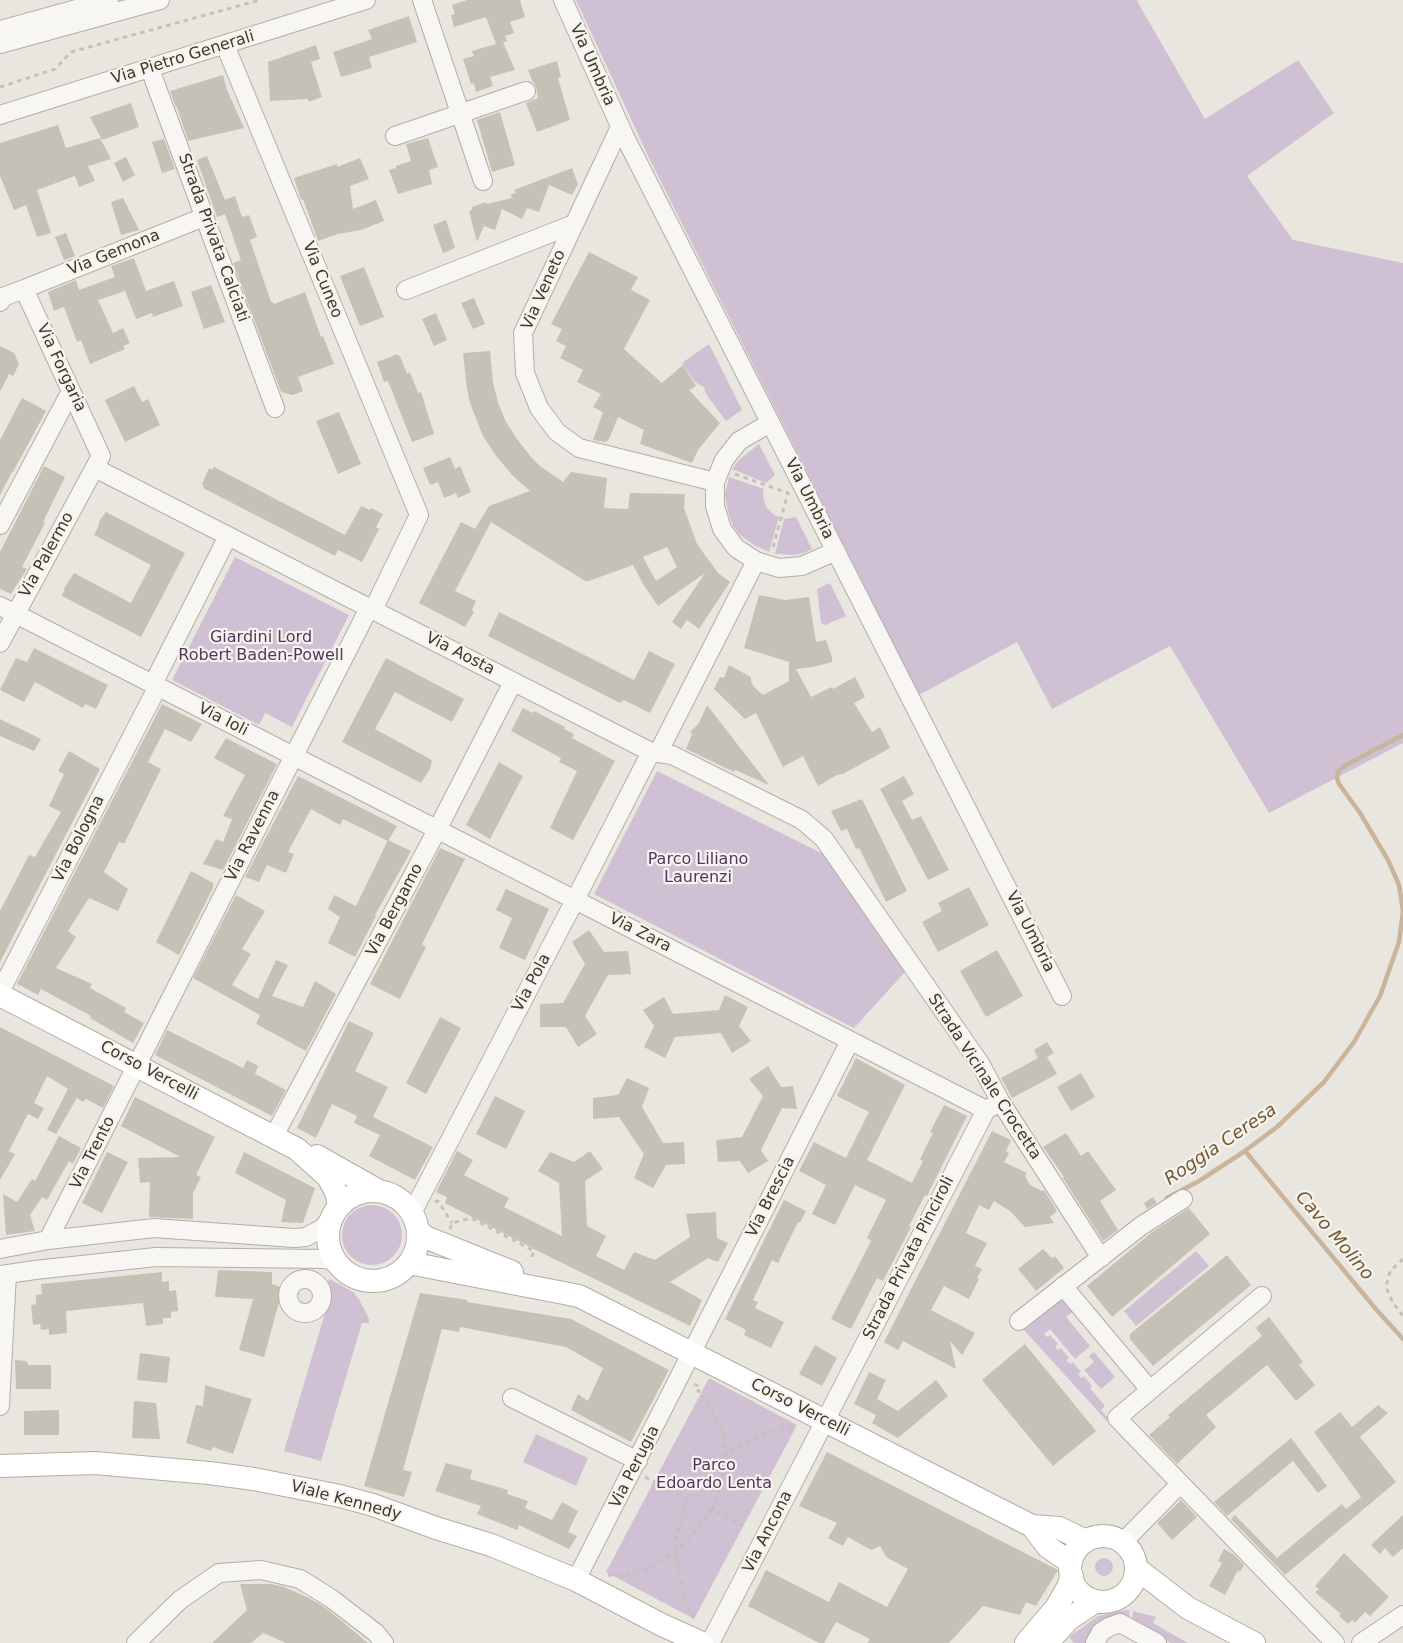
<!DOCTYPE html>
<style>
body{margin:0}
canvas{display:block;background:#e9e6e0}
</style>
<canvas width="1403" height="1643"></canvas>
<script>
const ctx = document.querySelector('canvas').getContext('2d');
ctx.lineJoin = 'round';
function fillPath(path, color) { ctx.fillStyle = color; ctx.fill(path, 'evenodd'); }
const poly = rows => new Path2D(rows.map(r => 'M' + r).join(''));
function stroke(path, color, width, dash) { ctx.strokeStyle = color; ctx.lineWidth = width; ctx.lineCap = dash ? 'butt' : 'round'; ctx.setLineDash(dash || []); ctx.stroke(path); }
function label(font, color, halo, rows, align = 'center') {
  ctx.font = font + ' "DejaVu Sans",sans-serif'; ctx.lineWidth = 4.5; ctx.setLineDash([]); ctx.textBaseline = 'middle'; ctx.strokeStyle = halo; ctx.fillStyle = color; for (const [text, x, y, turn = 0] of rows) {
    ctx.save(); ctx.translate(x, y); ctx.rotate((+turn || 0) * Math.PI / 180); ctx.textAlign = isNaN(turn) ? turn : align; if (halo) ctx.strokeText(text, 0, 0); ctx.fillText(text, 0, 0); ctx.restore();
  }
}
fillPath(poly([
 [576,0,1138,0,1137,1,1205,119,1298,60,1334,113,1247,176,1293,240,1403,263,1403,743,1269,813,1170,646,1052,709,1017,642,919,695,649,158],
 [709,344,742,410,726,421,706,394,704,387,695,382,682,363],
 [759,444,775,475,766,483,732,469,739,460],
 [729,477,764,489,763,496,766,507,774,515,779,517,769,552,754,545,740,535,733,526,728,512,725,494],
 [796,517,812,549,804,553,793,555,775,554,784,519],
 [235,557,349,615,292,727,265,713,259,725,172,680],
 [830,583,846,616,825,625,821,623,817,589],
 [657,771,827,856,906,971,854,1028,594,894],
 '342 1235a30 30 0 1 1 60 0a30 30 0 1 1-60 0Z',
 [1196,1251,1209,1266,1136,1326,1124,1311],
 [330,1279,353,1292,359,1299,369,1319,369,1323,362,1323,321,1461,284,1451,330,1296,325,1284],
 [1064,1297,1075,1310,1066,1317,1090,1346,1075,1359,1050,1329,1044,1334,1047,1337,1050,1335,1058,1344,1055,1347,1058,1350,1061,1348,1069,1358,1066,1360,1070,1364,1073,1362,1081,1372,1078,1374,1081,1378,1084,1376,1092,1386,1090,1388,1105,1406,1101,1410,1116,1427,1114,1429,1024,1330],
 [1094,1352,1115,1377,1101,1389,1084,1370,1094,1362,1089,1356],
 [709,1378,797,1425,694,1619,606,1572],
 [536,1434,588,1458,576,1486,523,1462],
 '1095 1567a9 9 0 1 1 18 0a9 9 0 1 1-18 0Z',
 [1129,1610,1130,1619,1088,1636,1085,1643,1074,1643,1069,1637,1098,1616,1120,1611],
 [1133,1611,1156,1617,1153,1623,1188,1643,1171,1643,1132,1622]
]), '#cfc1d3');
stroke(poly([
 [1245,1151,1375,1308,1403,1339],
 [1167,1198,1199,1181,1242,1153,1277,1127,1324,1082,1354,1042,1380,996,1399,942,1403,911,1399,885,1388,860,1360,813,1339,784,1337,778,1338,772,1344,766,1403,735]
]), '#cab49a', 4.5);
fillPath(poly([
 [467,0,520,0,525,17,510,22,514,33,505,36,507,41,496,44,486,17,454,27,451,15,455,14,452,5],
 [409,16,417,42,369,57,372,68,341,77,333,52,372,39,368,30],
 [503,42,515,70,490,77,493,86,476,92,474,83,471,84,463,59,474,56,472,51],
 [316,45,320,59,311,62,322,97,309,102,308,99,270,101,268,62],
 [557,61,561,77,558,78,570,120,537,132,526,103,538,98,536,87,533,82,528,70],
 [223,75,227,90,244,128,188,141,177,107,176,107,170,91],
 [131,103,139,127,102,140,90,117],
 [500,112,515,165,492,172,477,120],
 [58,125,66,148,100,138,111,159,88,166,95,181,79,187,75,176,37,190,51,233,37,237,26,205,14,210,0,176,0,143],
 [428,138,438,167,429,170,432,184,398,194,389,170,396,168,396,166,411,161,406,144],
 [164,139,175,169,162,173,152,142],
 [207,156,225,200,235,196,242,217,249,215,257,237,250,240,271,302,273,302,274,304,305,292,321,337,323,336,334,364,298,377,303,391,293,395,281,392,233,263,241,260,225,214,217,217,197,160],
 [126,157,135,175,123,182,114,163],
 [360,158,369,179,350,186,353,209,376,200,384,221,361,230,338,234,318,241,303,199,301,200,294,178,337,164,337,167],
 [572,168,578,184,572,195,549,185,539,212,527,208,522,219,502,209,495,230,484,226,477,242,469,211,472,210,472,207,486,202,487,204,512,198,511,194,516,193,514,190],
 [123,198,139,230,121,235,111,202],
 [446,220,455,248,443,253,433,225],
 [66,233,75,256,64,260,55,237],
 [589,252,638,277,631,290,650,300,624,349,662,383,683,365,696,386,689,390,720,423,698,450,692,463,640,444,644,430,618,417,609,439,606,442,593,440,603,412,593,407,601,394,577,382,583,370,560,358,566,346,556,341,562,329,551,324],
 [134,258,146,291,174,281,183,306,153,317,152,313,136,319,125,291,98,300,113,333,123,328,130,343,123,346,125,349,90,364,81,340,77,342,64,307,54,311,48,292,76,280,79,290,115,277,111,266],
 [364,267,384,317,360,326,340,276],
 [211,285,225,322,204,329,191,292],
 [474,298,485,324,473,329,461,303],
 [436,313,447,340,434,346,422,319],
 [0,346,14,353,19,364,13,376,9,374,0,392],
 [490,351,493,382,498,403,506,422,517,439,531,457,540,466,563,482,571,472,607,478,604,508,628,509,630,493,685,494,684,508,697,544,718,573,730,582,699,629,687,620,681,629,672,622,705,573,658,606,643,584,633,565,589,581,585,581,491,522,455,591,476,601,472,610,474,612,465,627,419,603,461,522,475,529,489,506,530,491,513,476,497,457,483,436,470,403,467,389,463,353],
 [667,547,677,567,656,581,643,557],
 [398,354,398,356,400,356,407,374,410,372,418,393,421,392,434,434,412,442,388,381,384,382,377,362],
 [134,386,142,402,148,399,160,425,125,442,105,400],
 [22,398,46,411,13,472,12,472,0,495,0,440],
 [339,412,361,464,338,474,316,421],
 [450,457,455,469,460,466,471,492,458,498,456,493,444,498,438,482,430,485,423,468],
 [44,466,65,477,43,522,45,523,22,567,27,569,11,594,0,589,0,552],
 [214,467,345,535,361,506,370,510,371,508,383,514,376,527,379,529,362,562,338,550,335,556,203,488,204,486,202,484,209,468,212,470],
 [106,512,185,553,141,637,62,596,65,587,74,573,131,603,151,565,94,535,98,527,100,520],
 [759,595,785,600,809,597,816,642,826,640,832,657,832,662,813,667,796,669,811,697,832,687,833,689,855,677,865,697,854,703,872,732,880,727,890,748,843,774,837,775,818,786,803,756,783,767,756,713,745,719,714,689,720,677,724,678,729,665,751,677,751,682,754,687,763,695,789,681,789,662,744,648],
 [499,612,634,680,649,651,675,664,650,713,624,700,620,703,488,636],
 [34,648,108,685,96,709,85,704,83,708,35,682,24,702,0,690,16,658,27,662],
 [386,658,464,699,452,722,395,692,375,729,432,760,430,769,421,783,342,742],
 [162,704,202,724,191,742,165,729,148,762,161,769,124,844,119,842,104,872,128,889,118,911,89,898,68,931,76,937,56,968,92,984,90,988,126,1008,124,1012,144,1023,133,1043,90,1018,91,1016,41,989,38,995,17,984],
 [707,705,769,785,735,770,734,772,686,749,692,734,690,732,699,723],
 [523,708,533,713,534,711,565,727,564,729,574,734,572,738,615,761,573,840,550,828,577,771,559,762,561,758,511,731],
 [0,719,41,739,34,751,0,736],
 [226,738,277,764,223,870,203,864,216,839,223,842,232,819,223,816,245,775,214,758],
 [69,751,100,769,0,962,0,911,29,855,35,857,61,812,49,806,64,774,58,771],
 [499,762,523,776,490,839,466,825],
 [298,776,397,826,388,841,343,819,340,825,311,809,288,852,294,854,286,873,267,865,259,882,245,877],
 [904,776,914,794,902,801,912,820,921,816,949,870,928,880,880,789],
 [862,799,907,891,886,902,859,848,856,849,847,829,841,831,831,811],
 [388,840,411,851,375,915,376,916,355,957,328,943,340,917,328,909,334,895,356,906],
 [440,848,465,859,422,944,426,947,400,999,370,984],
 [191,871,213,883,213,888,179,955,156,942],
 [969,887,989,925,938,952,922,922,942,911,938,903],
 [506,889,549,909,525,960,499,948,512,918,496,910],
 [236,895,265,911,242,949,251,954,232,985,258,999,276,960,288,965,272,996,303,1007,315,981,336,994,306,1051,256,1024,260,1015,193,978],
 [589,930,604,952,628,951,631,974,608,975,585,1016,597,1034,578,1047,566,1027,540,1027,540,1004,563,1003,585,964,572,942],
 [997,950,1023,996,986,1017,960,971],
 [725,995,748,1007,739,1026,751,1041,732,1053,721,1033,675,1037,665,1058,644,1047,654,1026,643,1010,664,997,673,1014,719,1010],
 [440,1017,461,1028,426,1094,406,1083],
 [349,1021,374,1033,355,1071,388,1087,373,1117,433,1147,415,1180,369,1156,380,1135,354,1123,357,1116,332,1104,316,1138,297,1128],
 [0,1027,114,1086,103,1108,86,1099,83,1102,77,1098,56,1134,47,1130,68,1089,47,1076,34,1103,44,1108,38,1119,28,1114,9,1151,15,1154,0,1180],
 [167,1030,243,1068,247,1060,258,1066,255,1074,286,1090,272,1116,155,1055],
 [1047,1042,1054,1053,1047,1057,1057,1074,1012,1098,1001,1078,1038,1058,1034,1050],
 [856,1058,905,1085,867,1160,912,1183,923,1161,920,1159,933,1133,930,1132,944,1105,967,1116,927,1196,925,1195,909,1226,911,1227,883,1281,877,1278,851,1329,831,1319,871,1241,867,1238,886,1200,855,1185,835,1225,812,1214,826,1185,799,1171,814,1142,846,1158,869,1112,837,1096],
 [768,1066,781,1087,793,1086,797,1109,782,1108,761,1150,768,1161,748,1173,740,1161,718,1162,716,1140,742,1137,763,1096,749,1079],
 [1081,1073,1095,1097,1071,1111,1057,1087],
 [627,1078,649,1088,642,1107,663,1143,684,1142,685,1164,666,1165,653,1188,634,1178,644,1154,619,1117,593,1119,593,1098,618,1095],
 [495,1096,525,1111,506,1149,476,1134],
 [135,1097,215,1137,196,1175,201,1177,193,1193,193,1219,149,1217,150,1182,140,1183,138,1158,180,1157,121,1126],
 [992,1131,1011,1140,1006,1151,1009,1153,1004,1162,1027,1173,1025,1176,1030,1185,1042,1191,1044,1190,1057,1211,1050,1217,1054,1223,1025,1227,1010,1211,994,1201,989,1210,979,1205,966,1233,987,1243,975,1266,982,1269,977,1278,979,1279,969,1299,944,1286,931,1310,975,1333,962,1355,950,1341,956,1369,903,1341,898,1350,884,1342],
 [1066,1133,1081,1156,1088,1151,1116,1190,1100,1201,1118,1230,1103,1241,1063,1178,1064,1177,1043,1147],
 [59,1136,81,1148,73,1164,69,1161,47,1200,42,1197,30,1215,35,1231,6,1235,3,1194,17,1202,32,1179,35,1181],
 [457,1151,473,1160,464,1175,509,1198,504,1207,562,1236,559,1183,538,1171,550,1152,574,1162,590,1151,603,1169,585,1181,587,1226,606,1236,596,1256,624,1270,634,1252,655,1260,690,1237,686,1214,716,1212,717,1238,728,1243,718,1262,708,1258,670,1282,702,1300,690,1326,542,1253,445,1203,447,1197,436,1192],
 [107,1152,128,1162,102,1213,82,1203],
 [244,1152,315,1188,303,1223,281,1222,286,1200,235,1173],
 [1153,1197,1157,1203,1147,1209,1144,1203],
 [784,1200,806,1211,800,1223,798,1222,778,1263,772,1260,753,1300,758,1302,755,1308,784,1322,771,1348,744,1335,746,1330,725,1319],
 [1189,1208,1210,1234,1112,1317,1087,1286,1152,1232],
 [1043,1249,1052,1258,1055,1256,1064,1268,1036,1291,1018,1269],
 [1227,1255,1251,1285,1153,1366,1130,1339,1130,1334],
 [218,1270,272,1272,272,1284,283,1288,264,1357,239,1350,253,1299,215,1297],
 [162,1272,162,1282,169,1281,169,1291,176,1290,178,1311,171,1312,171,1318,163,1318,163,1324,146,1326,143,1303,66,1311,67,1333,49,1335,49,1329,41,1330,40,1324,33,1325,31,1305,36,1304,36,1295,42,1294,41,1284],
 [420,1293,468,1300,467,1302,571,1319,669,1370,631,1442,571,1410,578,1394,588,1401,603,1368,566,1347,460,1327,459,1332,442,1329,403,1470,412,1472,404,1497,364,1486],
 [1269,1317,1303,1362,1299,1365,1315,1385,1296,1401,1267,1365,1206,1415,1216,1427,1177,1464,1149,1435,1170,1417,1168,1415,1262,1336,1256,1328],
 [1025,1344,1096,1431,1053,1466,982,1380],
 [815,1345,837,1358,822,1386,799,1374],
 [140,1353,170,1357,167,1383,137,1380],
 [15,1360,27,1361,28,1365,51,1365,51,1389,16,1389],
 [869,1372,886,1380,877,1399,898,1411,936,1380,948,1396,898,1438,872,1423,876,1415,854,1404],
 [205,1385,252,1399,233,1454,213,1447,211,1451,186,1443,196,1405,203,1406],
 [134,1401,156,1403,160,1439,132,1438],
 [1378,1405,1388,1413,1360,1437,1396,1482,1285,1575,1231,1519,1235,1515,1277,1558,1342,1504,1346,1509,1361,1497,1314,1432,1340,1412,1352,1427],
 [59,1410,59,1435,24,1435,24,1411],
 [1291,1438,1327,1486,1318,1493,1293,1461,1227,1516,1214,1502],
 [827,1452,1058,1570,1036,1606,1026,1602,1020,1615,983,1606,949,1643,867,1643,870,1639,836,1622,824,1643,819,1643,748,1606,766,1570,829,1602,839,1582,887,1607,908,1569,886,1557,880,1546,871,1550,848,1537,843,1546,828,1538,837,1523,799,1506],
 [446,1463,472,1470,470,1479,508,1490,507,1494,528,1501,525,1508,552,1520,562,1502,578,1511,568,1532,577,1536,569,1549,519,1525,517,1530,477,1514,481,1506,435,1491],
 [1181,1500,1197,1517,1172,1540,1157,1523],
 [1403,1515,1403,1548,1393,1557,1385,1548,1380,1554,1371,1545],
 [1224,1549,1233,1554,1244,1565,1240,1572,1238,1570,1225,1595,1209,1586,1222,1563,1218,1561],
 [1344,1553,1389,1597,1370,1616,1365,1612,1355,1623,1352,1620,1348,1624,1339,1616,1341,1614,1315,1592,1319,1589,1315,1586],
 [240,1584,271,1584,284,1587,309,1598,326,1608,368,1643,286,1643,263,1633,251,1643,212,1643,247,1610]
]), '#c6c1b7');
const minor = poly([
 [422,0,483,181],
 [563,0,625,137,1062,996],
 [0,30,109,0],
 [0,44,160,0],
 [225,45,419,515,373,610],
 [150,69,275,408],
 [0,115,366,0],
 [620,127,523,333,525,373,539,408,557,432,579,448,715,482],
 [395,136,526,91],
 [24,289,204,217],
 [406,290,574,224],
 [0,302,3,297,24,289,101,456,0,643],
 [770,423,739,441,724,460,715,482,715,506,722,529,736,548,756,561,779,568,802,566,836,551],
 [95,468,651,752,672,755,802,820,824,839,981,1065,1000,1101,1101,1258],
 [0,525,71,391],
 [0,606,986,1110],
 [153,684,228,536],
 [658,753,756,561],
 [0,992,158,686],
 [274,1136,437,830,513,682],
 [412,1213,575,900,651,752],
 [48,1240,369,608],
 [0,1249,48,1240,154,1228,294,1238,306,1237,321,1229,331,1219],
 [0,1275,35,1270,156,1257,324,1259,336,1261],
 '288 1296a17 17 0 1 1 34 0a17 17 0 1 1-34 0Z',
 [1063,1286,1150,1390],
 [1262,1296,1117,1418,1335,1643],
 [1019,1321,1141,1226,1183,1199],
 [512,1398,638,1461],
 [0,1406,7,1274],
 [1123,1542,1180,1484],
 [576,1580,850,1041],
 [136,1643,180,1600,219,1573,261,1570,300,1579,332,1599,376,1633,384,1643],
 [710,1643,986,1110,995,1105],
 [1095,1643,1101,1632,1109,1627,1120,1623,1157,1643],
 [1361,1643,1403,1615]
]);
const major = poly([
 [0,995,297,1149,328,1177,336,1192,339,1206],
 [317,1156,379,1191],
 '328 1236a45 45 0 1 1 90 0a45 45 0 1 1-90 0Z',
 [418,1230,425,1237,512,1272],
 [409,1263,579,1296,1032,1526,1059,1528,1086,1541],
 [0,1466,95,1463,209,1473,254,1479,340,1496,373,1505,436,1528,491,1545,576,1580,662,1625,702,1643],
 [1032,1526,1048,1547,1071,1563],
 '1070 1569a33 33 0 1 1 66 0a33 33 0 1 1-66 0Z',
 [1136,1568,1188,1608,1254,1643],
 [1026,1643,1056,1608,1068,1587,1072,1576],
 [1047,1643,1069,1619,1096,1601]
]);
stroke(minor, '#b3aea5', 20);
stroke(major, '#b5ad9f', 24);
stroke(poly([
 [0,87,55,69,71,52,260,0],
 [735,474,788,493,772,551],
 [435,1202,438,1201,452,1223],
 [450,1229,452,1223,471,1218,534,1251,530,1261],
 [1403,1259,1390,1271,1386,1287,1393,1303,1403,1316],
 [694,1384,700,1387,698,1391,701,1392,723,1433,726,1457,720,1487,712,1509,743,1526],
 [645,1477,687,1499],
 [608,1575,630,1575,648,1570,663,1558,675,1553,695,1532,712,1509],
 [694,1618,684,1597,675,1553,675,1542,687,1500,704,1476,717,1462,729,1452,763,1434,793,1426]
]), '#c4c1b9', 3, [4.5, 4.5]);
stroke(minor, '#f7f6f2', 18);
stroke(major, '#fff', 22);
label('16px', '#413828', '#f6f4ef', [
 ["Via Pietro Generali",183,58,-17],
 ["Via Umbria",592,65,66],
 ["Strada Privata Calciati",213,238,70],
 ["Via Gemona",114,253,-22],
 ["Via Cuneo",322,280,68],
 ["Via Veneto",544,290,-66],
 ["Via Forgaria",61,368,65],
 ["Via Umbria",809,499,63],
 ["Via Palermo",47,555,-61],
 ["Via Aosta",460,654,27],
 ["Via Ioli",223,720,27],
 ["Via Ravenna",253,836,-63],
 ["Via Bologna",79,839,-63],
 ["Via Bergamo",395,910,-62],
 ["Via Umbria",1030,932,63],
 ["Via Zara",640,933,27],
 ["Via Pola",532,983,-62],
 ["Corso Vercelli",149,1071,28],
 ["Strada Vicinale Crocetta",984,1077,57],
 ["Via Trento",93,1153,-63],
 ["Via Brescia",771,1197,-63],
 ["Strada Privata Pinciroli",909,1258,-63],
 ["Corso Vercelli",800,1408,27],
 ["Via Perugia",635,1467,-63],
 ["Viale Kennedy",346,1501,15],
 ["Via Ancona",768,1532,-63]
]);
label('16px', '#56355d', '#f6f4ef', [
 ["Giardini Lord",261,638],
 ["Robert Baden-Powell",261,656],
 ["Parco Liliano",698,860],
 ["Laurenzi",698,878],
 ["Parco",714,1466],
 ["Edoardo Lenta",714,1484]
]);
label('italic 18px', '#765831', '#f6f4ef', [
 ["Roggia Ceresa",1221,1145,-34],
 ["Cavo Molino",1334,1236,50]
]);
</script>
